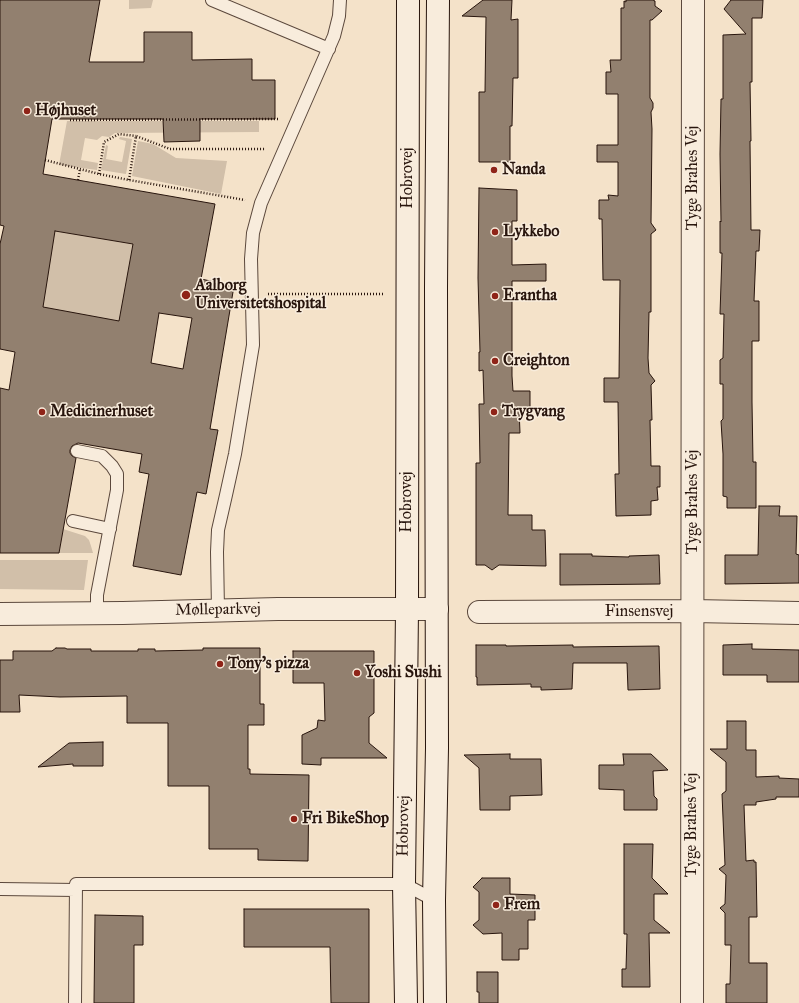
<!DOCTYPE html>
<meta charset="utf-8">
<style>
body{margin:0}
canvas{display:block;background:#f4e2c9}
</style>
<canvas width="799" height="1003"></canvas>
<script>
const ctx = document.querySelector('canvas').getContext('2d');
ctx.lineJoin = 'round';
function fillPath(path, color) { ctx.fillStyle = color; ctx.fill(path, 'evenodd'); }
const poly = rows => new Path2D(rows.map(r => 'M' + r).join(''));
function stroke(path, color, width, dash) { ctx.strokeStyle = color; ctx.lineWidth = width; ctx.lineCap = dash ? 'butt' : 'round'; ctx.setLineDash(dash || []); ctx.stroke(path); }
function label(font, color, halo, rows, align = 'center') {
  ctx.font = font + ' "IM FELL Great Primer",serif'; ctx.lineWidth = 3; ctx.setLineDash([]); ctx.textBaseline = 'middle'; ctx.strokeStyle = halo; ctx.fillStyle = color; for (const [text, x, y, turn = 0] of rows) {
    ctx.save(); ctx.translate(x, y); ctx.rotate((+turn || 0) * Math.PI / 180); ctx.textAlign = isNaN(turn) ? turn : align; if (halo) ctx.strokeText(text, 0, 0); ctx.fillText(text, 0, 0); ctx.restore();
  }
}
fillPath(poly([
 [129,0,153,0,151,8,129,9],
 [67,121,259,121,259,132,115,133,109,137,102,136,97,140,85,138,81,160,98,163,97,170,59,165],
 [120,137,132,139,126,174,101,170,106,145,108,146,106,159,122,162,126,141,119,139],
 [138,141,153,144,176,158,227,161,221,194,132,176],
 [19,225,205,256,201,279,129,267,116,341,43,307],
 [63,529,85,536,89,540,91,546,93,553,59,553],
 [0,560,88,560,84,590,0,589]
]), '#d1bfa9');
const building = poly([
 [0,0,100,0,89,62,144,62,144,32,192,32,192,60,252,59,252,80,275,80,275,119,200,119,200,141,164,142,163,119,52,119,43,174,215,204,201,279,234,286,210,429,218,430,206,494,197,492,181,575,133,566,149,474,139,472,142,454,78,443,72,446,70,450,70,453,72,456,76,458,59,553,0,553,0,388,9,390,15,352,0,349,0,244,4,226,0,225,0,0],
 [55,231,133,244,119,321,43,307,55,231],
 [159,313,192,318,183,369,151,363,159,313],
 [483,0,512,0,511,20,518,19,518,78,513,78,512,126,510,126,510,162,479,162,479,92,485,92,486,17,462,16,483,0],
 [626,0,654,0,654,1,655,1,655,6,662,11,652,20,650,20,650,98,653,103,653,108,651,112,652,129,651,223,656,230,651,234,651,312,649,312,648,358,649,373,655,381,651,385,652,420,650,420,651,466,660,466,660,487,657,487,658,500,651,501,651,515,616,516,615,474,619,474,618,402,604,402,604,378,619,378,620,280,603,280,602,219,599,219,599,200,609,200,608,195,618,196,618,162,597,162,597,145,618,145,618,94,606,94,606,72,611,72,610,60,621,60,621,8,624,8,624,1,626,2,626,0],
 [731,0,763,0,762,18,752,18,752,82,750,82,751,141,750,141,751,230,760,230,759,251,756,251,754,301,759,301,759,341,752,341,752,402,753,462,756,462,756,508,727,508,727,497,723,496,723,454,721,421,723,419,723,384,720,384,720,360,723,358,724,314,720,314,722,253,720,253,720,221,721,222,720,154,721,99,723,99,723,35,746,34,724,9,731,0],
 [479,188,517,190,517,221,512,221,512,265,546,264,546,281,512,281,512,376,513,391,530,391,530,408,519,408,520,433,509,433,508,515,532,515,532,530,545,530,546,566,499,565,492,570,485,565,476,565,476,463,480,463,479,404,484,404,483,370,479,371,479,352,480,352,478,278,479,188],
 [759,506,780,506,779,516,797,516,796,554,799,555,799,583,725,584,725,555,758,555,759,506],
 [560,554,592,554,592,556,629,557,629,556,659,555,660,584,560,585,560,554],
 [752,644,752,649,799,650,799,682,767,682,767,675,723,675,723,645,752,644],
 [476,645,506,645,506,646,573,645,573,647,659,646,660,689,628,690,627,663,573,663,572,689,541,690,541,687,531,687,531,684,477,685,477,677,476,677,476,645],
 [56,648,65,648,67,649,91,649,91,651,138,651,138,649,155,649,155,651,203,650,203,648,260,648,260,704,264,704,264,725,248,725,248,769,250,769,250,774,309,775,308,861,258,860,258,849,209,849,209,786,168,786,168,723,127,723,127,696,60,697,19,695,20,712,0,712,0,660,13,660,13,651,52,651,56,648],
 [293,651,374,651,374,713,369,717,369,743,387,758,321,758,321,765,302,764,302,735,317,728,318,720,325,721,324,683,293,683,293,651],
 [727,721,746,721,746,750,756,750,756,777,779,776,779,778,799,779,799,797,776,797,776,799,756,802,756,805,744,805,746,861,754,860,754,862,756,862,757,917,749,917,749,963,767,963,767,1003,726,1003,726,984,730,984,731,945,725,945,725,913,720,908,725,904,726,875,719,869,725,865,722,794,726,791,726,762,710,749,727,749,727,721],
 [103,742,103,766,73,766,73,764,38,767,69,743,103,742],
 [510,754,510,759,541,759,542,795,510,796,510,810,480,810,479,768,464,755,510,754],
 [623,754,651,754,668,770,653,771,654,796,657,799,657,810,624,810,624,790,599,789,599,765,624,765,623,754],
 [624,844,653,844,652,878,668,894,654,894,654,920,670,933,649,933,650,987,622,987,622,969,626,969,627,934,624,934,624,844],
 [482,878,510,878,510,894,535,895,535,920,528,920,528,949,519,949,519,960,502,960,502,933,483,934,473,925,479,920,479,892,473,887,482,878],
 [244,909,369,909,369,1003,331,1003,330,947,244,947,244,909],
 [95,915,143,916,143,945,134,945,134,1003,94,1003,95,915],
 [477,972,498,972,498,1003,479,1003,479,992,477,992,477,972]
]);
fillPath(building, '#92806f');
stroke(building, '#28150d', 1);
const service = poly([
 [212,0,329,49],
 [77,451,102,456,112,466,117,474,117,490,97,595,97,613],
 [73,521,110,529],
 [218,610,217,552,218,530,226,495,235,454,253,345,251,259,253,233,261,203,334,36,339,16,340,0],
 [0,889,76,890],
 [75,1003,76,884,404,884,434,900]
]);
const minor = poly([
 [479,612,693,611,799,613],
 [0,614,123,613,278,609,437,609],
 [692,1003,693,0]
]);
const secondary = poly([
 [406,1003,404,884,407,609,408,0],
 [435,1003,434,900,437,748,436,288,438,0]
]);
stroke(service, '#5b483c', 14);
stroke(minor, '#5b483c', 24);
stroke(secondary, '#28150d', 24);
stroke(poly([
 [70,120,278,119],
 [45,160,99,174,129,180,245,200],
 [99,174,104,142,119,134,136,136],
 [78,180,80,169],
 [129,180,136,136,170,149,266,149],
 [268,294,385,294]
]), '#28150d', 2.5, [1, 2]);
stroke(service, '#f8ecdc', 12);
stroke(minor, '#f8ecdc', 22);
stroke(secondary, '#f8ecdc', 22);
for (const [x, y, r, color] of [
 [27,111,4,"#8f2418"],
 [494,170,4,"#8f2418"],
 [495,232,4,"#8f2418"],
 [186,295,5,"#8f2418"],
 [495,296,4,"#8f2418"],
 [495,361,4,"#8f2418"],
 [42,412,4,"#8f2418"],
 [494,412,4,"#8f2418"],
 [220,664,4,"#8f2418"],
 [357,673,4,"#8f2418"],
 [294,819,4,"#8f2418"],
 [496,905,4,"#8f2418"]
]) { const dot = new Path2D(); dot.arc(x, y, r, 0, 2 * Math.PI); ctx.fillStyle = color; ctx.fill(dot); stroke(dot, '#f8ecdc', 1.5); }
label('bold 16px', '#28150d', '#f8ecdc', [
 ["Højhuset",35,111],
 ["Nanda",502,170],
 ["Lykkebo",503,232],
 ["Aalborg",195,286],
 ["Universitetshospital",195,304],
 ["Erantha",503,296],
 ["Creighton",503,361],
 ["Medicinerhuset",50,412],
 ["Trygvang",502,412],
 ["Tony's pizza",228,664],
 ["Yoshi Sushi",365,673],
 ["Fri BikeShop",302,819],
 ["Frem",504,905]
], 'left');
label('16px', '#28150d', '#f8ecdc', [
 ["Hobrovej",408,178,-90],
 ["Tyge Brahes Vej",693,178,-90],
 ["Hobrovej",407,502,-90],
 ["Tyge Brahes Vej",693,502,-90],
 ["Mølleparkvej",218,610,-1],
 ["Finsensvej",639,612],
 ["Tyge Brahes Vej",692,825,-90],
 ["Hobrovej",404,826,-89]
]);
</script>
